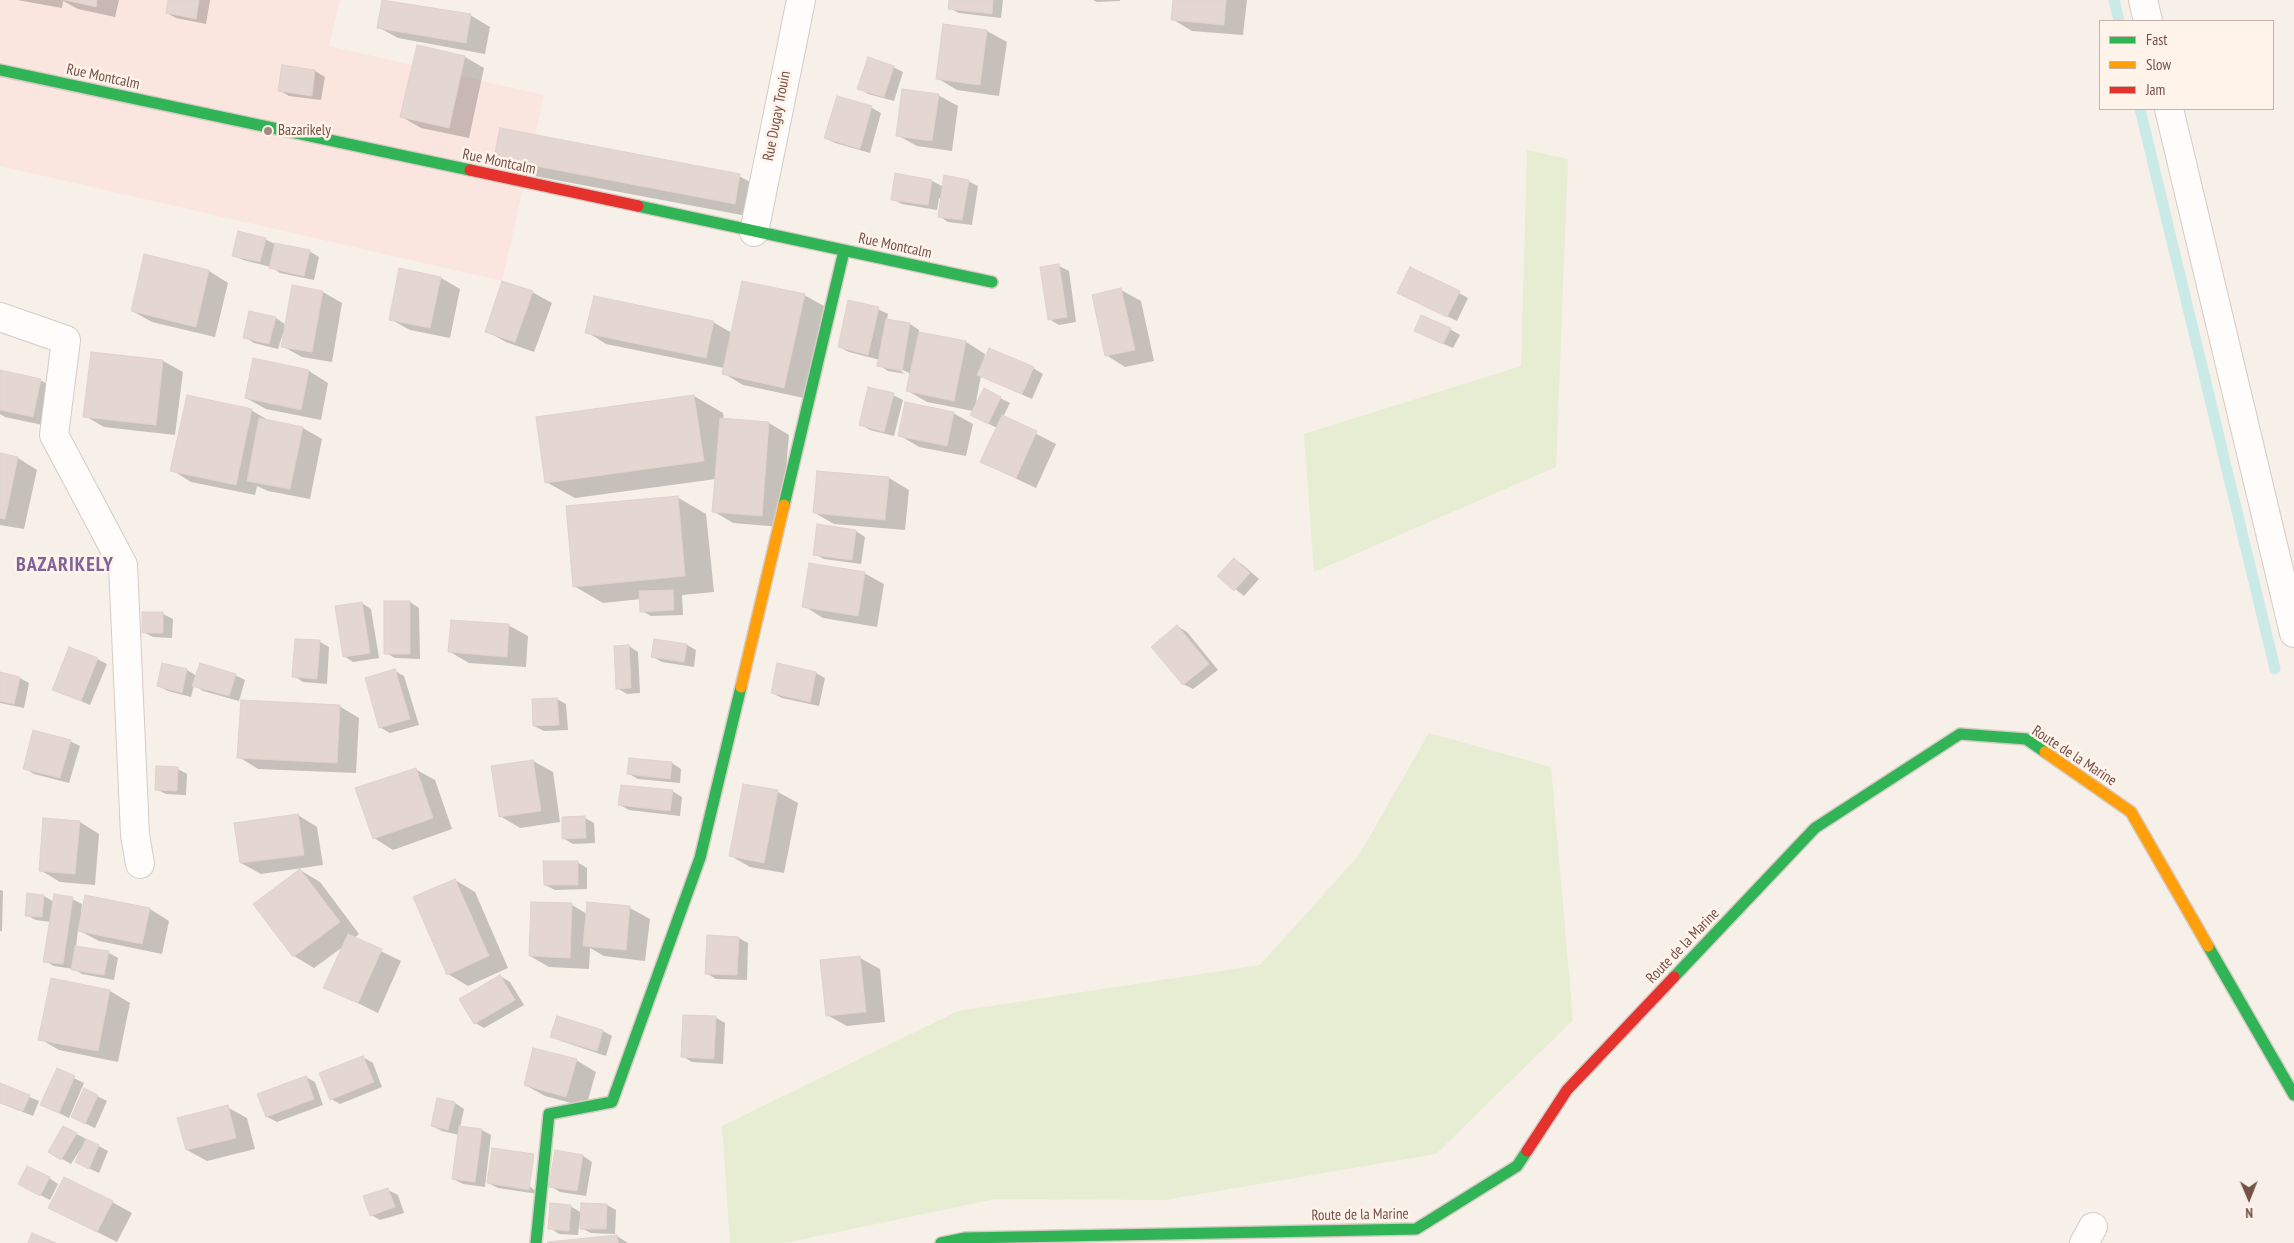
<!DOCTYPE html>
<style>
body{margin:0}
#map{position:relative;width:2294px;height:1243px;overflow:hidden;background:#f7f0e9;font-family:"PT Sans Narrow",sans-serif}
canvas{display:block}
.legend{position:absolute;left:2099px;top:20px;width:175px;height:90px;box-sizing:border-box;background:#fff3ea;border:1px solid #c8b2a9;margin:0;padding:6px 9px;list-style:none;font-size:15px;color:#765148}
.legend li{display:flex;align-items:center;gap:10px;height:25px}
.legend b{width:25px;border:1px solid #c8b2a9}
.north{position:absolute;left:2224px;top:1173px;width:50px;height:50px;-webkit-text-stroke:4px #fff3ea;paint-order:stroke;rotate:179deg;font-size:14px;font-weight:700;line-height:20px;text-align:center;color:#765148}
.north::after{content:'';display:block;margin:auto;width:18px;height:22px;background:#765148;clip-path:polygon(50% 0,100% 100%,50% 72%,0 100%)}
</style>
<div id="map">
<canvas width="2294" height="1243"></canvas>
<ul class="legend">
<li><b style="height:6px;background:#30b455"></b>Fast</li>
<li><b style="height:6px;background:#ff9f0a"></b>Slow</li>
<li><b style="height:6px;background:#e5322d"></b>Jam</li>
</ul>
<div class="north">N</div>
</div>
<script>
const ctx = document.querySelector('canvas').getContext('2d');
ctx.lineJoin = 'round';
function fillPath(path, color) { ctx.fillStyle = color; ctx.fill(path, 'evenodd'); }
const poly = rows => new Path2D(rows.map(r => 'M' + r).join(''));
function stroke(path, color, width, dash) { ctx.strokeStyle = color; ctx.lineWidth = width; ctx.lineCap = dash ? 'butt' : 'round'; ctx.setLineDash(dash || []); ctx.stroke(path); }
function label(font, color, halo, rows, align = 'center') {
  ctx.font = font + ' "PT Sans Narrow",sans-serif'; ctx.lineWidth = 5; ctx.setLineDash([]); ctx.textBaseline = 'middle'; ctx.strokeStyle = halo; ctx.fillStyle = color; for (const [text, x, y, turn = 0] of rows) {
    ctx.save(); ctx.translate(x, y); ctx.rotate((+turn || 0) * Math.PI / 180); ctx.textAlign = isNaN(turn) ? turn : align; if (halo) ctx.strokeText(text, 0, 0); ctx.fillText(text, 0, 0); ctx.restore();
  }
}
fillPath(poly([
 [0,0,340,0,329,46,544,95,502,281,0,166]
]), '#fbe5df');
fillPath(poly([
 [1527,150,1568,159,1556,467,1314,572,1304,434,1521,366],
 [1429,733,1551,767,1573,1020,1436,1154,1165,1200,995,1199,785,1243,730,1243,722,1126,958,1011,1260,965,1359,855]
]), '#e6edd2');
fillPath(poly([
 [17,0,119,0,115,17,78,9,63,1,62,8],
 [169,0,210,0,206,24,176,18,167,13],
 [383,0,470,15,490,27,485,54,398,38,378,27],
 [950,0,1003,0,1001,18,959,13,949,8],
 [1093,0,1120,0,1120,1,1097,2],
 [1174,0,1247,0,1243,35,1192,31,1172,19],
 [944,25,987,31,1007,42,999,96,957,90,937,78],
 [465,57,484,68,469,138,421,128,402,117],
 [283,67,315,71,325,77,321,100,289,96,279,90],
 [893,67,903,72,894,101,868,94,859,88],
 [938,95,958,106,952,151,917,146,897,135],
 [837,98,872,108,881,113,870,153,835,143,825,138],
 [496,158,739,176,768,192,763,219,524,174],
 [896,175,932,181,944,187,968,181,978,186,972,225,948,222,939,216,942,199,939,198,937,210,902,204,892,199],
 [265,239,275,244,309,251,319,257,314,280,280,273,271,267,243,260,233,255],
 [145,256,209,271,228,283,215,337,152,322,132,311],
 [1059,266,1069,271,1076,322,1059,325,1049,319],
 [400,270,441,278,460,289,450,338,410,330,390,319],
 [1121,290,1141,301,1154,361,1125,367,1106,355],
 [323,292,342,303,332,362,302,357,282,346,285,334,283,333,278,349,254,343,244,337,276,318,286,325],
 [532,292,552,303,534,352,506,342,486,331],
 [1459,293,1468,298,1457,321,1409,298],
 [804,295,824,306,804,398,743,385,723,373,724,368,606,344,587,332,713,322,732,333],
 [878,309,888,314,887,320,910,324,919,330,919,333,966,342,985,354,984,359,1033,368,1043,374,1032,399,981,376,975,407,984,390,1010,403,1003,417,1056,444,1036,488,981,462,997,428,981,420,973,411,927,402,908,391,911,374,897,367,896,369,906,374,888,371,879,365,880,360,849,352,839,347],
 [1450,329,1460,335,1453,348,1425,336],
 [92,353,163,361,183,372,175,435,104,427,85,416],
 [254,360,309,371,328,383,321,420,266,409,246,398],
 [0,371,40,380,60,391,52,427,5,417,0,414],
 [893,395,903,400,894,436,870,430,860,424],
 [694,396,723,413,724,419,769,423,789,435,781,527,733,523,713,511,716,479,575,498,546,482],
 [251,410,271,422,303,428,322,439,310,499,268,491,257,486,255,495,191,482,172,470],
 [953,413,973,424,966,456,919,447,899,435],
 [0,455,18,458,37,470,24,529,0,525],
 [818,472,889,478,909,490,905,530,834,524,815,513],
 [677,497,706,514,714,592,682,595,683,615,651,616,642,611,641,599,603,603,574,586],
 [856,531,865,537,861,564,824,559,814,554],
 [1234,559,1243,565,1259,579,1244,596,1219,576],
 [864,573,884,584,877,627,823,618,804,606],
 [410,602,419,608,420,659,395,658,386,653],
 [362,603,371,609,379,658,353,662,344,656],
 [163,614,173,619,172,638,153,637,143,632],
 [508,625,528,636,526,667,469,663,450,652],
 [1177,626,1187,632,1218,670,1193,689,1183,684],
 [296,640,320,642,329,647,327,684,303,682,294,676],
 [687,645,696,650,694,667,662,662,653,657],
 [629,646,638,652,640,693,627,694,617,688],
 [97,659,107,664,90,705,53,689],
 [187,670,197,676,235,675,245,680,239,701,203,691,194,685,191,697,168,691,158,686],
 [395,671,404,676,419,725,390,733,381,728],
 [0,673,20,678,29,683,24,708,0,703],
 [816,673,825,678,819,706,782,698,772,693],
 [557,699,566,704,568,730,544,731,534,726],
 [339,706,359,718,356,773,258,769,239,757],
 [70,741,80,746,69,783,34,774,24,768],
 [533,761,553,772,560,822,520,828,500,816],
 [672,763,681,769,680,783,638,779,629,774],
 [178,769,187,774,186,795,166,794,156,789],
 [415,769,435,780,452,829,393,850,374,838],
 [744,785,778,792,798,803,784,873,750,867,731,856],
 [672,791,682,797,680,816,629,810,620,805],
 [298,815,317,827,323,865,261,874,241,863],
 [585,818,594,823,595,843,573,844,563,838],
 [80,822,99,834,95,885,60,882,40,870],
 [577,862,587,868,587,889,555,890,545,885],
 [300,870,320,882,359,934,354,938,401,961,378,1013,325,987,344,946,314,968,294,956,255,904],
 [455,880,475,892,508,968,468,986,448,974],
 [0,890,3,891,2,931,0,931],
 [44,896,54,902,72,899,82,904,81,913,83,913,150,909,169,921,162,954,99,941,78,930,76,947,109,953,118,958,114,980,82,974,73,969,54,966,45,961,51,922,36,920,26,915],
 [588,903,630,908,650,919,645,961,604,956,590,948,589,969,549,967,530,956,572,905,587,914],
 [739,938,748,943,747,980,716,979,706,973],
 [860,958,880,969,885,1022,847,1026,827,1015,821,961],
 [500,976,510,982,524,1005,484,1028,475,1023],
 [52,980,110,991,130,1003,118,1062,59,1050,40,1039],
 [558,1017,603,1031,612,1036,606,1056,561,1041,552,1036],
 [715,1017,725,1023,723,1064,692,1062,682,1056],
 [363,1057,373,1063,382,1087,340,1104,331,1099],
 [576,1060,596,1072,586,1107,545,1096,525,1085],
 [57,1070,84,1083,69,1118,42,1105],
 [306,1077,315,1082,323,1105,277,1122,267,1117],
 [0,1085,39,1101,33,1116,0,1103],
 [85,1090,107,1101,95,1128,82,1122],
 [455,1103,464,1109,460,1127,482,1130,491,1135,485,1187,463,1184,453,1179,459,1135,442,1131,432,1126],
 [227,1107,247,1118,255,1149,207,1161,187,1150],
 [64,1127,108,1151,99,1173,86,1167,80,1150,71,1164,50,1152],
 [493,1150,538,1194,498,1188,488,1183],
 [556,1152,583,1156,592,1162,586,1196,560,1192,550,1186],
 [49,1178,58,1184,50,1200,29,1189],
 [388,1190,398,1195,404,1213,380,1220,371,1215],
 [112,1202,132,1213,117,1242,50,1208],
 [607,1205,616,1210,615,1234,591,1233,581,1228,582,1219,580,1218,578,1235,559,1234,550,1228,570,1206,582,1213],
 [617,1236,628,1243,551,1243]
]), '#0003');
stroke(poly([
 [2114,0,2119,21],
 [2140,109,2275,669]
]), '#caeae8', 11);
const building = poly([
 [65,0,97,0,96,7,65,0],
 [168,0,199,0,196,19,166,13,168,0],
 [382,0,471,14,466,43,377,28,382,0],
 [949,0,993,0,992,14,948,9,949,0],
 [1173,0,1226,0,1224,25,1171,20,1173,0],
 [943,24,987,30,980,85,936,79,943,24],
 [417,45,465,56,449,128,400,117,417,45],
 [868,57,894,66,884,97,857,89,868,57],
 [282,65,315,70,312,96,278,91,282,65],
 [902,89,939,94,932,141,896,136,902,89],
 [837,96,872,106,860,149,824,138,837,96],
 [500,128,740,174,735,204,494,158,500,128],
 [895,173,932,180,928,205,891,200,895,173],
 [944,175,969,180,962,220,938,217,944,175],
 [238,231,266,238,260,262,232,256,238,231],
 [275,243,310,250,304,276,269,268,275,243],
 [144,254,209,270,196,327,131,311,144,254],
 [1059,264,1067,317,1048,320,1040,267,1059,264],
 [1410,267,1460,291,1447,317,1397,293,1410,267],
 [399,268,441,277,430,328,389,320,399,268],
 [502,281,533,291,515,342,485,332,502,281],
 [742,281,805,294,784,388,722,374,742,281],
 [292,285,323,291,312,352,281,347,292,285],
 [1121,288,1135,350,1105,356,1092,295,1121,288],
 [594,296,714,321,706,358,585,333,594,296],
 [848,300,879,307,868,355,838,347,848,300],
 [249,311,276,317,269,344,243,338,249,311],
 [1421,315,1451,328,1443,344,1414,331,1421,315],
 [886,319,910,323,902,371,877,366,886,319],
 [919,332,966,341,954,401,906,391,919,332],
 [989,348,1034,367,1022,394,977,375,989,348],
 [91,352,163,360,156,425,83,417,91,352],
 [253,358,309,370,301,410,245,398,253,358],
 [0,370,41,379,33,417,0,410,0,370],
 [868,387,894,393,884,432,859,425,868,387],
 [984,388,1001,397,988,424,970,415,984,388],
 [187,395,252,409,236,485,170,471,187,395],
 [694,395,704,461,545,483,536,417,694,395],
 [905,402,954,412,947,446,898,436,905,402],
 [1002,415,1037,431,1016,478,980,462,1002,415],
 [259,418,303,427,290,489,247,481,259,418],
 [720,418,769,422,762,516,712,512,720,418],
 [0,453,18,457,5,519,0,518,0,453],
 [817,471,889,477,885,520,813,513,817,471],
 [678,496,685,576,573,587,566,506,678,496],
 [817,524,856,530,852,560,813,555,817,524],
 [1234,558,1250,573,1234,591,1217,576,1234,558],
 [809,563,865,572,858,616,802,607,809,563],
 [673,590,674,610,640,612,639,591,673,590],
 [384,601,410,601,410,654,384,654,384,601],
 [362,602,370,653,343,657,335,606,362,602],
 [142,612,163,612,163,633,142,633,142,612],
 [451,620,509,624,507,657,448,652,451,620],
 [1177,625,1209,664,1183,685,1151,647,1177,625],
 [295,639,320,640,317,679,292,677,295,639],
 [654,639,687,644,684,662,651,657,654,639],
 [629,645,631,688,616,689,614,646,629,645],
 [69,647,98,658,81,701,52,690,69,647],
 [162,663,187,669,182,693,157,686,162,663],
 [200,663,236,674,229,696,192,686,200,663],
 [777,663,816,672,810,702,771,693,777,663],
 [395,669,410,719,379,728,365,678,395,669],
 [0,672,20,677,14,704,0,701,0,672],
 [557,698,559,725,533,726,532,699,557,698],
 [241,700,340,705,337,763,237,758,241,700],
 [33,730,71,740,60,778,23,769,33,730],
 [629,758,672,762,670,779,627,774,629,758],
 [533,760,541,811,499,817,491,766,533,760],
 [156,766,178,767,177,791,155,790,156,766],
 [416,768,433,818,373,839,355,788,416,768],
 [743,784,778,790,764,863,729,856,743,784],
 [621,785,673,790,670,811,618,805,621,785],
 [298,814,304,855,240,863,234,823,298,814],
 [585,816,586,838,562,839,562,817,585,816],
 [43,818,80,821,75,874,39,871,43,818],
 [543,861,578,861,578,885,544,885,543,861],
 [300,869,340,922,293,957,253,904,300,869],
 [455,879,489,956,447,975,413,897,455,879],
 [27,893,44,895,42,917,25,916,27,893],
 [54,894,73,897,63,964,43,962,54,894],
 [85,895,150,908,142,944,78,931,85,895],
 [531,902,572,903,570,958,529,956,531,902],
 [587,902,630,906,626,950,583,946,587,902],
 [348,934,382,949,358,1003,323,988,348,934],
 [707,935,739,937,737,975,705,974,707,935],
 [75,946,109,951,104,975,71,970,75,946],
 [860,956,866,1012,826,1016,820,960,860,956],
 [500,975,515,1000,474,1024,459,999,500,975],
 [51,978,110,990,98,1051,38,1040,51,978],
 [683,1015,716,1016,714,1059,681,1057,683,1015],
 [557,1016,603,1030,597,1051,550,1037,557,1016],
 [533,1048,577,1059,566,1097,524,1085,533,1048],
 [363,1056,374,1082,330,1100,319,1073,363,1056],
 [57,1068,75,1076,59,1113,40,1105,57,1068],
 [306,1076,314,1099,266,1117,257,1094,306,1076],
 [0,1083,30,1095,23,1111,0,1103,0,1083],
 [84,1088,98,1095,85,1124,71,1117,84,1088],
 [437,1098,455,1102,448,1130,431,1126,437,1098],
 [228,1105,236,1138,186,1150,177,1118,228,1105],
 [63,1126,77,1133,61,1160,48,1152,63,1126],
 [459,1126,482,1129,475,1182,452,1179,459,1126],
 [86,1139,99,1145,89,1169,75,1162,86,1139],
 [492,1148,534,1154,529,1190,487,1183,492,1148],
 [555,1150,583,1155,577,1191,549,1187,555,1150],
 [27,1166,50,1177,40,1196,18,1184,27,1166],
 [64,1177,113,1201,97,1232,48,1208,64,1177],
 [388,1188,395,1207,370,1216,363,1196,388,1188],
 [550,1203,571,1205,569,1231,548,1229,550,1203],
 [581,1203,607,1204,606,1229,580,1229,581,1203],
 [32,1233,56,1243,28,1243,32,1233],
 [617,1235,618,1243,548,1243,547,1242,617,1235]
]);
fillPath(building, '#e4d6d0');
stroke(building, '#e0d1cb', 1);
const street = poly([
 [2143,0,2148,21],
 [2169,109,2294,633],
 [754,232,801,0],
 [0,317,66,340,54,435,123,565,135,835,140,864],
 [2084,1243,2093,1227]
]);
const fast = poly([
 [0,70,470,170],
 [638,206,992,282],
 [784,505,844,251],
 [2208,946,2294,1095],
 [1674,977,1815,828,1960,734,2026,739,2045,752],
 [536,1243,549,1114,612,1102,700,858,741,687],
 [941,1243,965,1238,1416,1229,1517,1166,1527,1151]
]);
const slow = poly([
 [741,687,784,505],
 [2045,752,2131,812,2208,946]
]);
const jam = poly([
 [470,170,638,206],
 [1527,1151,1567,1090,1674,977]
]);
stroke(street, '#d6cbc6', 30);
stroke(fast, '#d6cbc6', 14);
stroke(slow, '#d6cbc6', 14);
stroke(jam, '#d6cbc6', 14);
stroke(street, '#fefdfc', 28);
stroke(fast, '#30b455', 11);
stroke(slow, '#ff9f0a', 11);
stroke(jam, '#e5322d', 11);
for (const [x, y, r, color] of [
 [268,131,5,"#a38980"]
]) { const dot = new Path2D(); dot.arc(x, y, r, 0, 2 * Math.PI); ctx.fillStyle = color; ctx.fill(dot); stroke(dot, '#fff3ea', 2); }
label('15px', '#765148', '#fff3ea', [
 ["Rue Montcalm",103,77,12],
 ["Rue Dugay Trouin",777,116,-79],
 ["Rue Montcalm",499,162,12],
 ["Rue Montcalm",895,246,12],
 ["Route de la Marine",2074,756,33],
 ["Route de la Marine",1683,946,-46],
 ["Route de la Marine",1360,1215,-1]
]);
label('15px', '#765148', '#fff3ea', [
 ["Bazarikely",278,131]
], 'left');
ctx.letterSpacing = '1px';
label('bold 20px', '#7f639a', '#fff3ea', [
 ["BAZARIKELY",65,565]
]);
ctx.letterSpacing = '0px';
</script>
